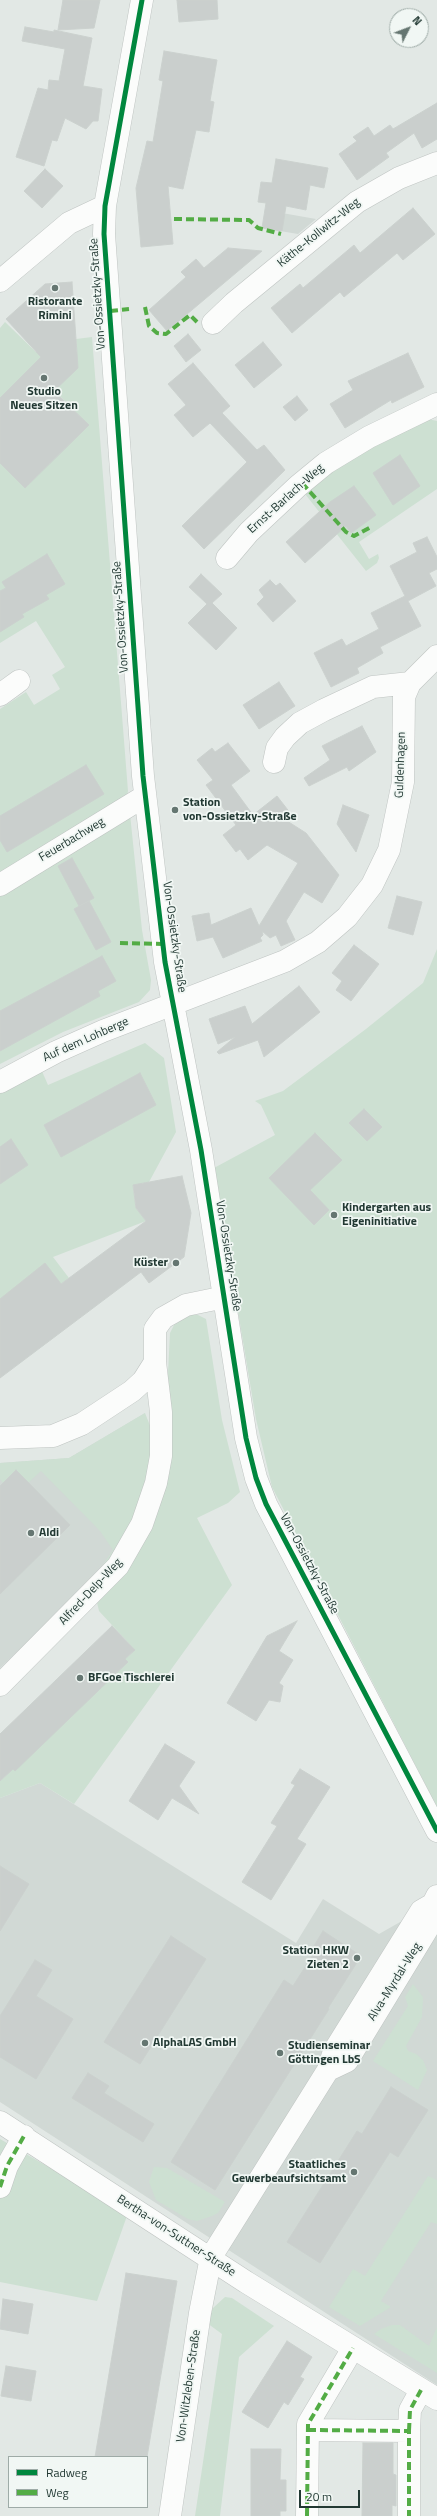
<!DOCTYPE html>
<meta charset="utf-8">
<style>
body{margin:0}
#map{position:relative;width:437px;height:2516px;overflow:hidden;background:#e2e8e5;font-family:"Titillium Web",sans-serif}
canvas{display:block}
.legend{position:absolute;left:8px;top:2456px;width:140px;height:52px;box-sizing:border-box;background:#f1f7f4;border:1px solid #9eaba7;margin:0;padding:5px 7px;list-style:none;font-size:12px;color:#223933}
.legend li{display:flex;align-items:center;gap:8px;height:20px}
.legend b{width:20px;border:1px solid #9eaba7}
.north{position:absolute;left:389px;top:8px;width:40px;height:40px;box-sizing:border-box;background:#f1f7f4;border:1px solid #9eaba7;border-radius:50%;rotate:48deg;font-size:11px;font-weight:700;line-height:16px;text-align:center;color:#223933}
.north::after{content:'';display:block;margin:auto;width:14px;height:18px;background:#657671;clip-path:polygon(50% 0,100% 100%,50% 72%,0 100%)}
.scale{position:absolute;left:299px;top:2490px;width:61px;height:18px;box-sizing:border-box;border:2px solid #223933;border-top:0;padding-left:5px;font-size:12px;line-height:14px;white-space:nowrap;color:#223933;-webkit-text-stroke:3px #f1f7f4;paint-order:stroke}
</style>
<div id="map">
<canvas width="437" height="2516"></canvas>
<ul class="legend">
<li><b style="height:5px;background:#00873e"></b>Radweg</li>
<li><b style="height:5px;background:#53ac45"></b>Weg</li>
</ul>
<div class="north">N</div>
<div class="scale">20 m</div>
</div>
<script>
const ctx = document.querySelector('canvas').getContext('2d');
ctx.lineJoin = 'round';
function fillPath(path, color) { ctx.fillStyle = color; ctx.fill(path, 'evenodd'); }
const poly = rows => new Path2D(rows.map(r => 'M' + r).join(''));
function stroke(path, color, width, dash) { ctx.strokeStyle = color; ctx.lineWidth = width; ctx.lineCap = dash ? 'butt' : 'round'; ctx.setLineDash(dash || []); ctx.stroke(path); }
function label(font, color, halo, rows, align = 'center') {
  ctx.font = font + ' "Titillium Web",sans-serif'; ctx.lineWidth = 3.5; ctx.setLineDash([]); ctx.textBaseline = 'middle'; ctx.strokeStyle = halo; ctx.fillStyle = color; for (const [text, x, y, turn = 0] of rows) {
    ctx.save(); ctx.translate(x, y); ctx.rotate((+turn || 0) * Math.PI / 180); ctx.textAlign = isNaN(turn) ? turn : align; if (halo) ctx.strokeText(text, 0, 0); ctx.fillText(text, 0, 0); ctx.restore();
  }
}
fillPath(poly([
 [265,210,316,219,298,234,262,228],
 [145,1413,128,1530,92,1581,0,1668,0,1463,69,1458],
 [40,1783,296,1943,323,1899,379,1934,437,1901,437,2385,0,2102,0,1798]
]), '#d1d9d5');
fillPath(poly([
 [5,322,36,352,77,352,76,339,92,337,128,791,127,796,0,874,0,709,26,692,34,705,60,689,52,675,65,667,36,621,0,643,0,463,25,488,88,425,60,396,56,389,0,444,0,328],
 [428,419,437,421,437,489,359,542,369,559,378,554,379,558,377,563,366,571,305,494,328,475,367,449],
 [130,814,142,930,151,980,150,990,139,1002,63,1032,0,1064,0,895],
 [437,949,437,1807,272,1487,256,1419,214,1168,275,1135,261,1105,255,1101,283,1091,366,1029,423,983],
 [145,1043,164,1058,176,1132,149,1182,133,1186,136,1208,146,1221,53,1257,69,1278,0,1330,0,1092,41,1069,48,1085],
 [188,1315,198,1315,206,1319,222,1420,240,1492,228,1503,197,1518,232,1585,74,1804,40,1783,0,1798,0,1781,128,1662,125,1659,135,1650,99,1611,92,1581,113,1550,100,1531,41,1471,28,1483,16,1470,3,1483,0,1479,0,1463,69,1458,145,1413,151,1428,167,1394,170,1333,174,1325],
 [413,1984,423,1997,422,2017,406,2046,408,2051,416,2054,423,2060,427,2070,418,2090,373,2061,408,2006,405,1997],
 [0,2139,128,2213,97,2301,0,2282],
 [154,2167,167,2168,225,2202,218,2213,212,2216,197,2221,188,2219,156,2200,149,2182],
 [428,2176,437,2180,437,2224,431,2222,381,2301,391,2307,360,2326,329,2307,353,2269,365,2276],
 [225,2297,232,2298,274,2326,239,2357,220,2516,195,2516,222,2334,207,2323,213,2308],
 [392,2325,400,2325,429,2346,437,2327,437,2373,374,2334,381,2329]
]), '#cde0d2');
const building = poly([
 [63,0,100,0,94,28,58,30,63,0],
 [177,0,217,0,218,19,179,22,177,0],
 [25,27,54,32,54,30,92,38,83,86,102,89,98,121,93,121,86,129,65,118,57,141,52,140,44,166,16,157,38,88,48,90,49,80,59,81,65,49,22,41,25,27],
 [164,51,217,60,210,101,214,102,209,132,196,130,183,189,168,186,173,244,141,247,136,188,147,141,153,142,163,81,159,80,164,51],
 [437,103,437,139,422,148,414,133,386,153,389,157,357,180,339,154,357,141,353,137,368,127,374,136,390,125,393,129,437,103],
 [276,159,328,168,324,188,310,185,306,210,286,206,282,231,262,228,266,203,258,202,261,182,272,183,276,159],
 [45,169,63,186,42,208,24,191,45,169],
 [413,208,435,234,403,260,397,253,344,297,340,292,292,333,271,308,300,284,303,288,354,245,360,253,413,208],
 [228,248,262,251,167,331,149,310,186,277,181,272,196,259,204,268,228,248],
 [72,282,78,368,54,391,89,425,25,488,0,463,0,398,41,357,6,319,45,284,72,282],
 [188,334,201,350,186,362,174,346,188,334],
 [263,342,282,365,254,388,235,365,263,342],
 [408,353,424,387,392,403,391,400,345,428,330,404,353,390,348,381,408,353],
 [193,363,230,406,222,413,257,450,264,445,285,470,204,549,182,526,247,462,210,423,193,437,174,415,186,405,168,384,193,363],
 [297,396,308,410,295,421,283,407,297,396],
 [400,455,420,486,393,505,373,473,400,455],
 [354,486,376,515,351,533,346,526,305,563,286,542,330,502,354,486],
 [427,537,437,557,437,569,429,573,436,586,408,601,421,626,380,647,383,653,357,668,359,673,331,687,314,653,342,639,346,646,379,629,371,613,405,596,390,566,417,552,413,543,427,537],
 [47,554,65,584,46,595,49,599,22,614,24,617,0,632,0,591,6,588,2,582,47,554],
 [201,574,222,594,212,603,237,628,216,650,188,623,207,604,189,587,201,574],
 [270,580,276,586,280,583,296,601,273,622,257,604,264,597,259,590,270,580],
 [279,682,295,706,259,729,243,705,279,682],
 [362,726,376,752,349,771,347,767,309,786,304,778,330,760,322,746,362,726],
 [228,743,250,771,231,785,253,815,277,796,291,814,284,819,306,833,339,875,322,903,304,892,286,921,295,940,281,946,276,935,270,938,262,931,263,935,260,938,262,941,223,958,213,937,197,941,192,916,209,913,211,925,251,908,259,926,298,863,267,845,248,860,240,849,236,852,223,835,236,825,206,785,213,780,197,760,212,748,215,752,228,743],
 [86,765,104,794,7,852,0,840,0,816,86,765],
 [343,805,369,815,356,852,337,824,343,805],
 [72,858,94,898,79,906,58,866,72,858],
 [397,896,422,902,413,935,388,928,397,896],
 [89,901,111,942,96,950,74,909,89,901],
 [354,945,379,964,351,1001,336,990,342,981,332,973,354,945],
 [102,956,116,981,98,991,100,996,0,1051,0,1011,102,956],
 [299,986,320,1012,264,1057,258,1040,219,1054,217,1052,235,1037,218,1044,209,1019,245,1006,252,1024,299,986],
 [140,1073,156,1105,61,1157,44,1125,140,1073],
 [364,1109,382,1127,367,1141,349,1123,364,1109],
 [315,1133,342,1160,310,1190,329,1210,314,1225,269,1178,315,1133],
 [11,1139,28,1165,0,1184,0,1147,11,1139],
 [182,1176,191,1213,184,1257,149,1283,141,1272,0,1378,0,1299,45,1263,61,1284,146,1221,136,1208,133,1185,182,1176],
 [16,1470,70,1525,0,1594,0,1486,16,1470],
 [297,1621,279,1651,293,1660,279,1683,283,1686,280,1702,269,1700,256,1721,227,1703,267,1636,297,1621],
 [112,1626,135,1650,125,1659,128,1662,15,1771,13,1769,0,1781,0,1734,112,1626],
 [165,1744,195,1762,179,1786,199,1814,172,1798,158,1820,129,1801,165,1744],
 [300,1769,330,1787,297,1839,306,1844,271,1900,242,1882,277,1826,271,1823,295,1785,291,1783,300,1769],
 [0,1866,29,1884,0,1931,0,1866],
 [323,1931,361,1956,328,2008,329,2009,215,2190,171,2162,284,1980,293,1986,314,1953,311,1951,323,1931],
 [171,1936,206,1959,140,2064,104,2042,171,1936],
 [35,1960,52,1970,36,1996,73,2019,36,2079,0,2057,0,2016,35,1960],
 [88,2073,109,2086,104,2093,154,2124,143,2142,72,2098,88,2073],
 [391,2087,428,2110,398,2157,390,2152,320,2263,287,2242,357,2131,362,2134,391,2087],
 [126,2273,177,2281,153,2421,147,2457,95,2457,126,2273],
 [3,2299,33,2304,28,2334,0,2329,3,2299],
 [287,2341,312,2357,300,2377,304,2379,288,2405,284,2402,268,2428,242,2412,287,2341],
 [6,2366,36,2371,31,2401,1,2396,6,2366],
 [363,2443,393,2443,393,2474,396,2475,396,2506,392,2505,392,2516,362,2516,363,2443],
 [251,2449,281,2449,280,2480,286,2480,286,2511,280,2511,280,2516,251,2516,251,2449]
]);
fillPath(building, '#cacfcd');
stroke(building, '#cbd1ce', 1);
const minor = poly([
 [142,0,105,206,104,234,143,776,165,962,201,1150,246,1438,256,1478,266,1504,437,1831],
 [0,281,69,223,105,206],
 [213,323,234,303,357,202,399,178,437,163],
 [227,558,249,532,298,486,326,463,369,437,437,404],
 [0,695,19,681],
 [274,762,277,748,285,737,300,723,324,710,373,687,410,683],
 [0,885,145,796],
 [0,1082,56,1052,103,1031,285,961,318,942,347,917,372,885,389,850,403,782,404,697,410,683,437,656],
 [0,1438,53,1436,82,1424,132,1391,143,1381,155,1362,155,1329,163,1318,186,1305,225,1297],
 [0,1685,118,1566,142,1524,156,1483,161,1456,161,1412,155,1362],
 [328,2070,347,2061,434,1918,433,1908],
 [0,2122,246,2282,437,2399],
 [0,2187,7,2166,24,2136],
 [308,2430,409,2431,409,2516],
 [409,2431,410,2410,421,2390],
 [170,2516,200,2313,211,2257,328,2070,334,2051,421,1911,433,1904,437,1896],
 [307,2516,308,2424,353,2348]
]);
stroke(minor, '#bfc4c2', 23);
stroke(minor, '#fbfcfb', 22);
stroke(poly([
 [174,219,249,220,258,228,281,234],
 [145,307,149,326,157,333,166,334,190,315,197,322],
 [110,311,129,309],
 [302,483,346,532,354,536,371,527],
 [120,943,163,944],
 [0,2187,7,2166,24,2136],
 [308,2430,409,2431,409,2516],
 [409,2431,410,2410,421,2390],
 [307,2516,308,2424,353,2348]
]), '#53ac45', 4, [8, 4]);
stroke(poly([
 [142,0,105,206,104,234,143,776,165,962,201,1150,246,1438,256,1478,266,1504,437,1831]
]), '#00873e', 5);
for (const [x, y, r, color] of [
 [55,288,4,"#657671"],
 [44,378,4,"#657671"],
 [175,810,4,"#657671"],
 [334,1215,4,"#657671"],
 [176,1263,4,"#657671"],
 [31,1533,4,"#657671"],
 [80,1678,4,"#657671"],
 [357,1958,4,"#657671"],
 [145,2043,4,"#657671"],
 [280,2053,4,"#657671"],
 [354,2172,4,"#657671"]
]) { const dot = new Path2D(); dot.arc(x, y, r, 0, 2 * Math.PI); ctx.fillStyle = color; ctx.fill(dot); stroke(dot, '#f1f7f4', 1.5); }
label('12px', '#223933', '#f1f7f4', [
 ["Käthe-Kollwitz-Weg",319,233,-39],
 ["Von-Ossietzky-Straße",98,294,-94],
 ["Ernst-Barlach-Weg",286,499,-42],
 ["Von-Ossietzky-Straße",121,617,-94],
 ["Guldenhagen",401,765,-88],
 ["Feuerbachweg",72,840,-31],
 ["Von-Ossietzky-Straße",174,937,82],
 ["Auf dem Lohberge",86,1040,-24],
 ["Von-Ossietzky-Straße",228,1256,81],
 ["Von-Ossietzky-Straße",309,1564,62],
 ["Alfred-Delp-Weg",91,1592,-47],
 ["Alva-Myrdal-Weg",395,1982,-58],
 ["Bertha-von-Suttner-Straße",176,2236,33],
 ["Von-Witzleben-Straße",189,2386,-82]
]);
label('bold 12px', '#223933', '#f1f7f4', [
 ["Ristorante",55,302,"center"],
 ["Rimini",55,316,"center"],
 ["Studio",44,392,"center"],
 ["Neues Sitzen",44,406,"center"],
 ["Station",183,803],
 ["von-Ossietzky-Straße",183,817],
 ["Kindergarten aus",342,1208],
 ["Eigeninitiative",342,1222],
 ["Küster",168,1263,"right"],
 ["Aldi",39,1533],
 ["BFGoe Tischlerei",88,1678],
 ["Station HKW",349,1951,"right"],
 ["Zieten 2",349,1965,"right"],
 ["AlphaLAS GmbH",153,2043],
 ["Studienseminar",288,2046],
 ["Göttingen LbS",288,2060],
 ["Staatliches",346,2165,"right"],
 ["Gewerbeaufsichtsamt",346,2179,"right"]
], 'left');
</script>
